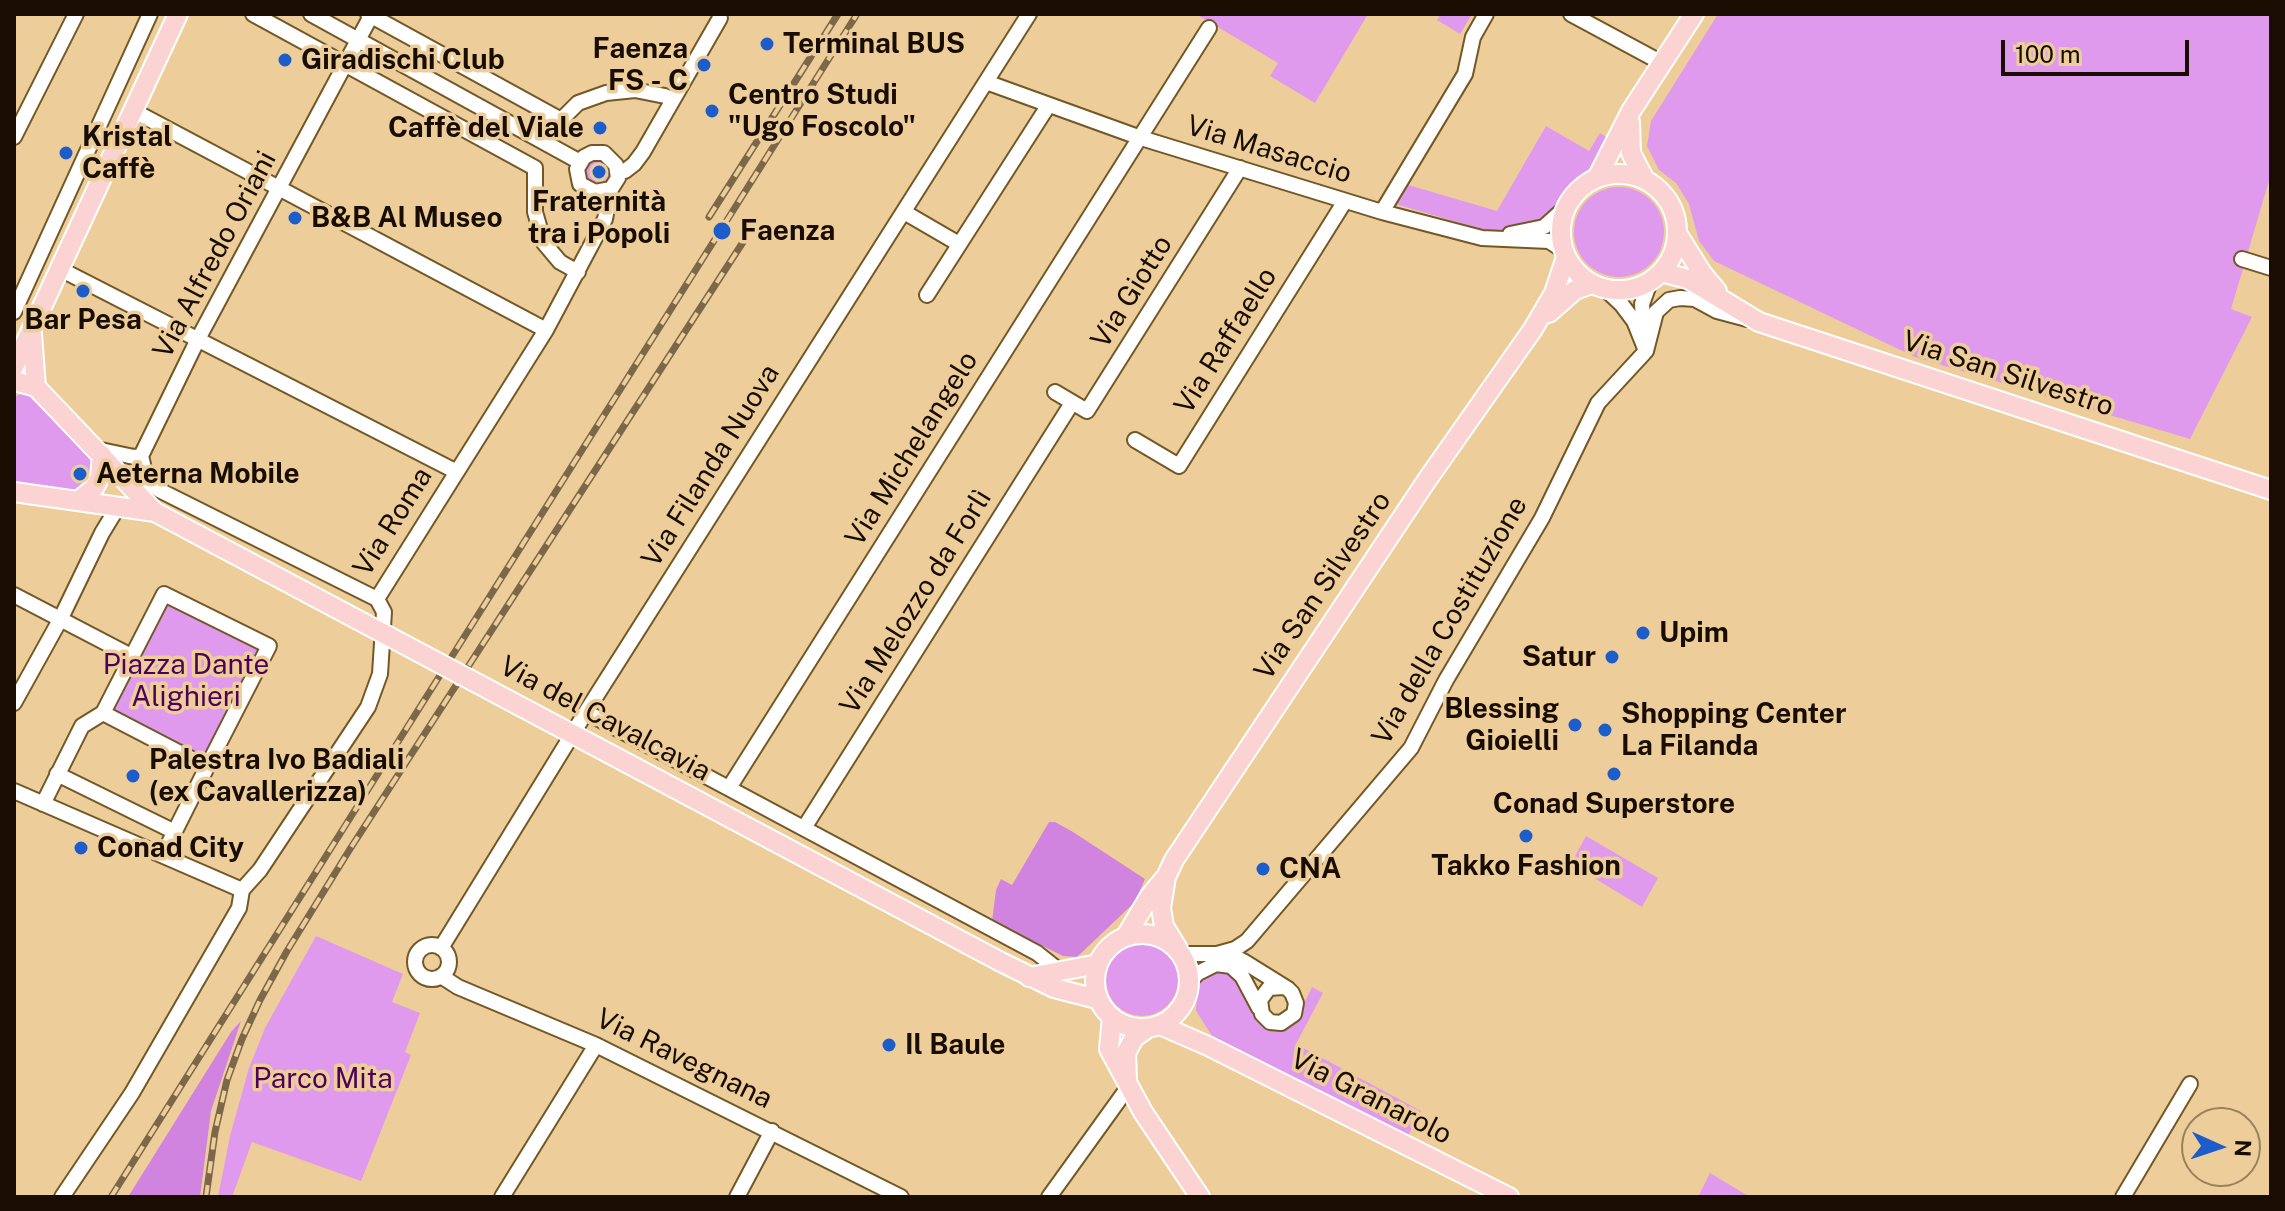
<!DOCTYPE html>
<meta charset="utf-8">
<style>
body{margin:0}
#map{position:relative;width:2285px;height:1211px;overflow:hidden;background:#edce9a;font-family:"Public Sans",sans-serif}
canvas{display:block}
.frame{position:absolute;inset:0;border:16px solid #180d00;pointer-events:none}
.north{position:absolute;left:2181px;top:1107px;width:80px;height:80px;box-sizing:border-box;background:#edce9a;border:2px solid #98815c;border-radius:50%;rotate:93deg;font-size:22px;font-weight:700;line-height:32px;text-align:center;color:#180d00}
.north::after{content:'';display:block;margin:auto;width:28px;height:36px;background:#1d5dc9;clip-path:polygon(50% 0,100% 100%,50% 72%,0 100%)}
.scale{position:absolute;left:2001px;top:40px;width:188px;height:36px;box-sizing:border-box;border:4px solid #180d00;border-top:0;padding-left:10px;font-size:24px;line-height:28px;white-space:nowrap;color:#180d00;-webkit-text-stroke:6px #edce9a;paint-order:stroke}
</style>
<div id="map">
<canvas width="2285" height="1211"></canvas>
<div class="frame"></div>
<div class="north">N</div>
<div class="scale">100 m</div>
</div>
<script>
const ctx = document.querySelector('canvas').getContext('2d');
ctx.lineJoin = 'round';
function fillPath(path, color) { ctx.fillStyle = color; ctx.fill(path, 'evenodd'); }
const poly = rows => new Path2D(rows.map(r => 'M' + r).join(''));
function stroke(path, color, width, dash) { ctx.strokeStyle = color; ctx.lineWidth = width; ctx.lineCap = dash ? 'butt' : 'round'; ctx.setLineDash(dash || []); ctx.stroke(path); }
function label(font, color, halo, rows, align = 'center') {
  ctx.font = font + ' "Public Sans",sans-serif'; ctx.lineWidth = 7; ctx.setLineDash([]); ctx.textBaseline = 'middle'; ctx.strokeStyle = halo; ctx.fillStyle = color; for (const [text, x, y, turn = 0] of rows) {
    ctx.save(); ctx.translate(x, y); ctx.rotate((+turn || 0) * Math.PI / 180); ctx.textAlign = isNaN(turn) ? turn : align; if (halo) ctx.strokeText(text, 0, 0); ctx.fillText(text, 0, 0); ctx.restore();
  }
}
fillPath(poly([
 [1196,14,1368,14,1315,103,1270,76,1278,63],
 [1441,14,1467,14,1471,16,1460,34,1437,20],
 [1718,14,2271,14,2271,174,2231,309,2252,317,2190,439,1915,357,1714,261,1699,241,1689,204,1676,183,1659,170,1647,146,1651,121],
 [1546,126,1589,151,1600,133,1609,139,1596,164,1568,187,1550,216,1542,222,1511,230,1484,230,1392,203,1405,184,1497,211],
 '584 173a14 14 0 1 1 28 0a14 14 0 1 1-28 0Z',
 '1574 232a45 45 0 1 1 90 0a45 45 0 1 1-90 0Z',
 [21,394,29,396,93,459,90,481,75,492,14,481,14,397],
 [165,600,264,650,207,762,108,712],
 [1586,836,1658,878,1642,907,1571,864],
 [316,936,403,974,392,1002,420,1013,405,1052,411,1055,361,1181,252,1142,232,1197,218,1197,230,1136,249,1068,265,1028],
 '1106 980a36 36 0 1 1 72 0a36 36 0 1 1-72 0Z',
 [1212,971,1230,971,1240,979,1261,1021,1301,1010,1312,987,1323,993,1296,1044,1421,1111,1406,1140,1214,1039,1196,1011,1197,990,1201,981],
 [1710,1173,1750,1197,1698,1197]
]), '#df9aed');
fillPath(poly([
 [1049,822,1055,822,1073,832,1145,879,1135,902,1077,957,1063,956,992,921,996,890,1001,879,1012,885],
 [241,1021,211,1111,200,1197,128,1197,231,1032]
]), '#d084df');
const minor = poly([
 [253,14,535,168,535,212,544,243,560,262,578,272],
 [311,14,580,162],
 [368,14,561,120,578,103,606,93,635,90,665,96,672,100],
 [1571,14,1662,63],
 [986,82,1141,138,1382,212,1482,238,1549,241,1563,250],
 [132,110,546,330],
 [14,137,76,14],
 [618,171,625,171,634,164,643,152,720,18],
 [904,212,959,244],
 [1382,212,1465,74,1473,37,1486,14],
 [1510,234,1544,227,1564,209],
 [2242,259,2271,268],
 [60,269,455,471],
 [1605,289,1622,305,1634,321,1646,351],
 [927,295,1048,106],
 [14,312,150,14],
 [1644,335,1642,304,1650,282],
 [1055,392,1087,411,1240,168],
 [1135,440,1179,466,1345,201],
 [96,449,134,457,141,456],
 [141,456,198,339,372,14],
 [141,456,147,481,159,490,377,599],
 [14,595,131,656],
 [377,599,546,330,605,219,611,189,618,178,616,165,604,153,592,153,584,157,577,169,580,184,595,192,611,189],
 [14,703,60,620,102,533,119,505],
 [586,712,1037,953,1061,972],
 [103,713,164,594,269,646,207,767],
 [57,774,175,832],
 [729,788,1209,28],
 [14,791,242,890],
 [43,804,82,726,103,713,207,767,163,855],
 [804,828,1072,403],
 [242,890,260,870,368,707,380,674,384,612,377,599],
 '415 962a17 17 0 1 1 34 0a17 17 0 1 1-34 0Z',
 [441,948,586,712,1029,14],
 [1182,954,1217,954,1235,949,1247,941,1411,748,1446,680,1542,518,1598,403,1646,351,1656,312,1669,300,1680,298,1695,299,1717,311,1747,319],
 [1221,954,1234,956,1243,961,1288,989,1292,993,1296,1003,1294,1014,1281,1023,1270,1022,1262,1014,1260,1000,1269,988,1283,987],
 [441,976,458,987,596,1045,901,1197],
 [1189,991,1191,980,1198,973,1216,964,1231,966,1242,976,1259,1008],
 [62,1197,132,1093,239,908,242,890],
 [502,1197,596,1045],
 [737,1197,772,1131],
 [1049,1197,1129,1086],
 [2123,1197,2190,1084]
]);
const major = poly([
 [1630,122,1631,153,1644,178],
 '1561 232a58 58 0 1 1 116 0a58 58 0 1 1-116 0Z',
 [1598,176,1631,111,1694,14],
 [1677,233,1702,273,1717,291],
 [1661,272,1688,279,1759,322,2271,490],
 [1549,313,1575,290,1592,284],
 [32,334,36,387],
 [14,367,178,14],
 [14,381,36,387,155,512],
 [14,492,155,512],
 [78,501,94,488,100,477,102,455],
 '1095 981a47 47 0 1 1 94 0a47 47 0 1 1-94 0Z',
 [1126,936,1150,896,1164,879],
 [1178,949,1164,926,1161,908,1166,877,1174,860,1427,480,1533,329,1554,293,1566,257],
 [1001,962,1054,988,1097,999],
 [1029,977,1098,964],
 [1112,1017,1109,1049,1143,1112,1200,1197],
 [1160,1025,1208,1046,1509,1197],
 [1127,1079,1126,1053,1134,1038,1148,1028]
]);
stroke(minor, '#735826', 18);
stroke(major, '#fff', 22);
stroke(minor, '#fff', 14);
stroke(major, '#fad3d2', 18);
const rail = poly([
 [709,217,838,14],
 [111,1197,857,14],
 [206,1197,215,1132,227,1080,242,1039,260,1000,287,951,350,849,745,239]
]);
stroke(rail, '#7c6748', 7);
stroke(rail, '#edce9a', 4, [12]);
const majorBridge = poly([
 [155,512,1001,962]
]);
stroke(majorBridge, '#fff', 22, []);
stroke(majorBridge, '#fad3d2', 18);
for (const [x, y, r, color] of [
 [767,44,8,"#1d5dc9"],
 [285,60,8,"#1d5dc9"],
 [704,65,8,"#1d5dc9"],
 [712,111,8,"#1d5dc9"],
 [600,128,8,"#1d5dc9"],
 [66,153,8,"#1d5dc9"],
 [599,172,8,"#1d5dc9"],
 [295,218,8,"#1d5dc9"],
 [722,231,10,"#1d5dc9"],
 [83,291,8,"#1d5dc9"],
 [80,474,8,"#1d5dc9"],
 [1643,633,8,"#1d5dc9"],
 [1612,657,8,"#1d5dc9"],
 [1575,725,8,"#1d5dc9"],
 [1605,730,8,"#1d5dc9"],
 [1614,774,8,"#1d5dc9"],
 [133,776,8,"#1d5dc9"],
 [1526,836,8,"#1d5dc9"],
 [81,848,8,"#1d5dc9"],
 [1263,869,8,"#1d5dc9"],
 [889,1045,8,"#1d5dc9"]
]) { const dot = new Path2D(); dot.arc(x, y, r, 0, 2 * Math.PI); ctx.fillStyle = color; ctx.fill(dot); stroke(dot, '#edce9a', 3); }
label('bold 28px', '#180d00', '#edce9a', [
 ["Terminal BUS",783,44],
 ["Faenza",688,49,"right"],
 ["FS - C",688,81,"right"],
 ["Giradischi Club",301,60],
 ["Centro Studi",728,95],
 ["\"Ugo Foscolo\"",728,127],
 ["Caffè del Viale",584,128,"right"],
 ["Kristal",82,137],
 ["Caffè",82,169],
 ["Fraternità",599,202,"center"],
 ["tra i Popoli",599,234,"center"],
 ["B&B Al Museo",311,218],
 ["Faenza",740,231],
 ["Bar Pesa",83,320,"center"],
 ["Aeterna Mobile",96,474],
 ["Upim",1659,633],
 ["Satur",1596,657,"right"],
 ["Blessing",1559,709,"right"],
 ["Gioielli",1559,741,"right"],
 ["Shopping Center",1621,714],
 ["La Filanda",1621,746],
 ["Palestra Ivo Badiali",149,760],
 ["(ex Cavallerizza)",149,792],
 ["Conad Superstore",1614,804,"center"],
 ["Conad City",97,848],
 ["Takko Fashion",1526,866,"center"],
 ["CNA",1279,869],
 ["Il Baule",905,1045]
], 'left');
label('28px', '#180d00', '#edce9a', [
 ["Via Masaccio",1269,150,17],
 ["Via Alfredo Oriani",215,255,-62],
 ["Via Giotto",1132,292,-58],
 ["Via Raffaello",1226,341,-58],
 ["Via San Silvestro",2008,374,18],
 ["Via Michelangelo",912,449,-58],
 ["Via Filanda Nuova",711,466,-58],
 ["Via Roma",393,522,-58],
 ["Via San Silvestro",1323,586,-56],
 ["Via Melozzo da Forlì",916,602,-58],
 ["Via della Costituzione",1450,621,-60],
 ["Via del Cavalcavia",605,719,28],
 ["Via Ravegnana",684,1059,26],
 ["Via Granarolo",1371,1097,27]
]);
label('28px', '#4d015a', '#edce9a', [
 ["Piazza Dante",186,665],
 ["Alighieri",186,697],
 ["Parco Mita",323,1079]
]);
</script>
